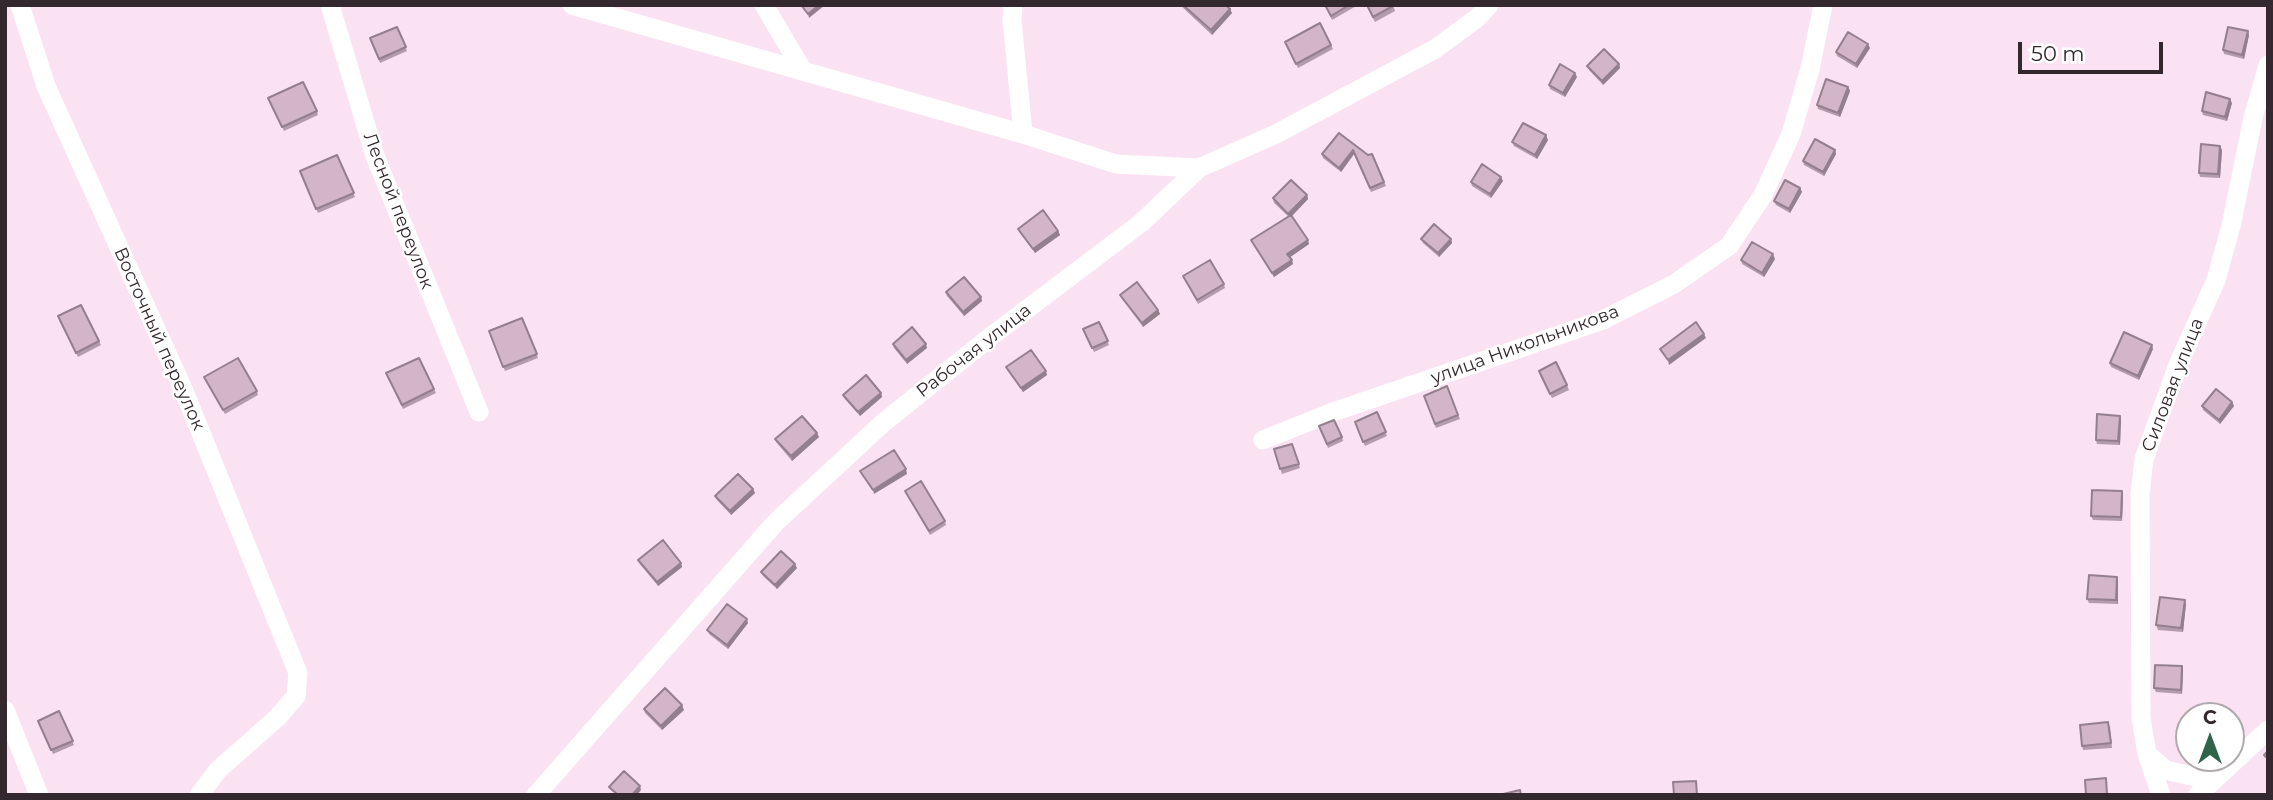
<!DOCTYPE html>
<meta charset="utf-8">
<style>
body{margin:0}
#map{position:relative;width:2273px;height:800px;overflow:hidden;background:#fbe2f2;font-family:Montserrat,sans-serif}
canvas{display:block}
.frame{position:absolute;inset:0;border:7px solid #34282f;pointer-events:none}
.north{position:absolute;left:2175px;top:702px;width:70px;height:70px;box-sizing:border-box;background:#fff;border:2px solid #aea9ac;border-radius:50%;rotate:0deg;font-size:19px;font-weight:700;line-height:28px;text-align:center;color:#34282f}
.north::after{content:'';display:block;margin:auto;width:24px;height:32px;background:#2f6449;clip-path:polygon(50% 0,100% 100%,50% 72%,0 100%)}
.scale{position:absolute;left:2018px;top:42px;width:145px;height:32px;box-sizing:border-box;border:4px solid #34282f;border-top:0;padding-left:9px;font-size:21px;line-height:24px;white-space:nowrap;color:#34282f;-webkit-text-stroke:5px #fff;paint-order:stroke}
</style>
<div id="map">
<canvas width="2273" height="800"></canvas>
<div class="frame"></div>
<div class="north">С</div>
<div class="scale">50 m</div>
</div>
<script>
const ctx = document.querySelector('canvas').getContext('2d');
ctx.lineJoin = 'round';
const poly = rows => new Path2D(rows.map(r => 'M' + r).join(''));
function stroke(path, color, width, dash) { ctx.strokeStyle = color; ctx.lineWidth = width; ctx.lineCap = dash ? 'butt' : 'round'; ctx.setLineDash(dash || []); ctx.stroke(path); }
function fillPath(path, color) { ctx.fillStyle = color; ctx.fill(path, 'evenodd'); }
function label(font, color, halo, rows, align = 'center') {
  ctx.font = font + ' Montserrat,sans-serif'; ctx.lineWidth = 5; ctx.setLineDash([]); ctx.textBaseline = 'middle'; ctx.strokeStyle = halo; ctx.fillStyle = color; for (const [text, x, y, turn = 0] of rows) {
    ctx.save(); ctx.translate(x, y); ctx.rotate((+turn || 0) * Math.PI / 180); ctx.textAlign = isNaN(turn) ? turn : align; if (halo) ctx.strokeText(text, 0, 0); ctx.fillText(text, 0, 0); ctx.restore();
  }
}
stroke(poly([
 [20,5,46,86,184,391,298,673,296,696,278,717,218,770,199,795],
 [330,5,375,156,479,412],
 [572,5,1023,134,1116,164,1199,168],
 [764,5,803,71],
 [1013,5,1012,20,1023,134],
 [1263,440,1333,412,1603,320,1674,284,1729,246,1763,195,1791,134,1810,69,1823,5],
 [5,710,39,795],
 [2147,754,2166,770,2195,777,2219,775],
 [536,795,776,522,883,423,994,334,1141,223,1199,168,1276,134,1435,49,1477,18,1489,5],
 [2161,795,2147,754,2141,718,2140,494,2144,459,2178,365,2216,280,2231,226,2253,118,2268,65],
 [2198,795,2268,730]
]), '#fff', 19);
fillPath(poly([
 [1180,5,1226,5,1232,13,1212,35],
 [1325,5,1358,5,1332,20],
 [1366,5,1393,5,1395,11,1375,22],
 [397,27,407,51,380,63,370,38],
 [2249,35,2244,59,2224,54,2223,50],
 [1285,42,1331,45,1333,49,1298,68],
 [1870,48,1857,68,1837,56,1836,52],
 [1619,64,1620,68,1603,85,1589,70,1587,66],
 [1577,77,1565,97,1550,89,1549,85],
 [1848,87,1850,91,1840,117,1818,109,1817,105],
 [270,102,317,111,318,115,284,131],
 [2232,103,2227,121,2203,115,2202,111],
 [1339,133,1368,155,1372,154,1386,186,1371,192,1354,154,1341,172,1323,158,1322,154],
 [1548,140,1537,159,1514,146,1512,142],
 [1835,150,1836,154,1824,176,1804,165,1803,161],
 [2222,150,2220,178,2200,177,2199,173],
 [337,155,355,197,318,213,300,171],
 [1503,181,1491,198,1472,186,1471,182],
 [1800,188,1802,192,1790,213,1776,205,1774,201],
 [1307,195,1308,199,1292,216,1309,244,1290,257,1293,264,1274,277,1251,240,1288,216,1274,203,1273,198],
 [1018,229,1058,231,1060,235,1035,253,1020,233],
 [1421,239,1451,239,1452,243,1439,257,1423,243],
 [1775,259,1764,277,1742,264,1741,260],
 [1183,276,1224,284,1225,288,1198,304],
 [946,292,981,297,982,301,964,316,947,296],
 [1120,295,1158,310,1160,314,1143,327,1122,299],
 [522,318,538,358,505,371,489,331],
 [59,320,99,341,101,345,78,357],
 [1099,322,1109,345,1094,352,1083,329],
 [893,344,927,348,907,364,894,348],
 [2153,349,2139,380,2111,367,2110,363],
 [1006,367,1047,375,1023,392,1008,371],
 [1540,375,1567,385,1569,390,1552,398],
 [204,377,257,391,258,395,225,414],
 [388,378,434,389,436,393,403,409],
 [1447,386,1460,419,1436,428,1424,396],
 [881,393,882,397,860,416,845,399,843,395],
 [2232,402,2234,406,2220,424,2203,410,2202,406],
 [1377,412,1387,436,1365,446,1355,422],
 [2121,420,2120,445,2097,444,2096,440],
 [1319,426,1342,437,1343,441,1328,448],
 [819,437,792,461,777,443,775,439],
 [1292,444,1300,468,1282,474,1274,449],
 [753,489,755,493,731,515,717,500,715,496],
 [905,491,945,521,946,525,930,535],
 [2123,495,2122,521,2093,520,2091,516],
 [638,560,681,563,682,567,658,586,640,564],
 [797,568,777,589,763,576,761,572],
 [2117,577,2118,581,2118,604,2089,603,2087,599],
 [2186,604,2183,632,2158,630,2156,625],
 [748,623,728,649,709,634,707,630],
 [2182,666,2183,670,2182,694,2156,692,2154,688],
 [644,709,684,710,662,730,645,713],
 [59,711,74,745,53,754,38,721],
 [2110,726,2112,748,2083,750,2082,746]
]), '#b59cac');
fillPath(poly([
 [819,5,825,5,809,18,808,14],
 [1230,9,1232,13,1212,35,1211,30],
 [2248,31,2249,35,2244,59,2242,55],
 [1868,44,1870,48,1857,68,1856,64],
 [1619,64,1620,68,1603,85,1602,81],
 [1575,73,1577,77,1565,97,1563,93],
 [1848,87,1850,91,1840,117,1838,113],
 [2230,99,2232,103,2227,121,2225,117],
 [1546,135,1548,140,1537,159,1535,155],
 [2220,146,2222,150,2220,178,2218,174],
 [1353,150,1354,154,1341,172,1339,168],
 [1835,150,1836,154,1824,176,1823,172],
 [1501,177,1503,181,1491,198,1490,194],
 [1800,188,1802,192,1790,213,1789,209],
 [1307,195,1308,199,1290,218,1288,214],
 [1058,231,1060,235,1035,253,1033,249],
 [1451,239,1452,243,1439,257,1438,253],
 [1308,240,1309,244,1289,258,1287,254],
 [1773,254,1775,259,1764,277,1762,273],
 [1292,260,1293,264,1274,277,1272,273],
 [981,297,982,301,964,316,963,312],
 [1158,310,1160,314,1143,327,1142,323],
 [1704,334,1706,338,1669,365,1668,360],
 [926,344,927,348,907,364,906,360],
 [2152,345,2153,349,2139,380,2138,376],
 [1046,371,1047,375,1023,392,1021,388],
 [881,393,882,397,860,416,858,412],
 [2232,402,2234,406,2220,424,2219,420],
 [2120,416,2121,420,2120,445,2118,441],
 [817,433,819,437,792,461,791,456],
 [906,469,907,474,874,494,873,490],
 [753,489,755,493,731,515,730,511],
 [2122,491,2123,495,2122,521,2121,517],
 [681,563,682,567,658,586,657,582],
 [795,564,797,568,777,589,775,585],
 [2117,577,2118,581,2118,604,2116,600],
 [2185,600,2186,604,2183,632,2181,628],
 [747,619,748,623,728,649,727,645],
 [2182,666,2183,670,2182,694,2181,690],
 [682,705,684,710,662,730,661,726],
 [640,786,641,790,637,795,632,795]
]), '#947f8c');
const building = poly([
 [801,5,819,5,808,14,801,5],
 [1183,5,1226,5,1230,9,1211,30,1183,5],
 [1325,5,1349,5,1331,16,1325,5],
 [1367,5,1393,5,1393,6,1373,17,1367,5],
 [1320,23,1331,45,1296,64,1285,42,1320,23],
 [397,27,406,47,379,59,370,38,397,27],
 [2228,27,2248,31,2242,55,2223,50,2228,27],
 [1848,32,1868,44,1856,64,1836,52,1848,32],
 [1604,49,1619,64,1602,81,1587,66,1604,49],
 [1560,64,1575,73,1563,93,1549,85,1560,64],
 [1826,79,1848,87,1838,113,1817,105,1826,79],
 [303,82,317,111,282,127,268,98,303,82],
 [2206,92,2230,99,2225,117,2202,111,2206,92],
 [1523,123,1546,135,1535,155,1512,142,1523,123],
 [1339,133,1368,155,1372,154,1384,182,1370,188,1353,150,1339,168,1322,154,1339,133],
 [1815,139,1835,150,1823,172,1803,161,1815,139],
 [2201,144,2220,146,2218,174,2199,173,2201,144],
 [337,155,354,193,316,209,300,171,337,155],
 [1482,164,1501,177,1490,194,1471,182,1482,164],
 [1291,180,1307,195,1288,214,1273,198,1291,180],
 [1785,180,1800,188,1789,209,1774,201,1785,180],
 [1043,210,1058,231,1033,249,1018,229,1043,210],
 [1291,215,1308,240,1287,254,1292,260,1272,273,1251,240,1291,215],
 [1434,224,1451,239,1438,253,1421,239,1434,224],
 [1752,242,1773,254,1762,273,1741,260,1752,242],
 [1210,260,1224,284,1197,300,1183,276,1210,260],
 [964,277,981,297,963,312,946,292,964,277],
 [1137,282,1158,310,1142,323,1120,295,1137,282],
 [81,305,99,341,76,353,58,316,81,305],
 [522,318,537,354,503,367,489,331,522,318],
 [1099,322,1108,341,1092,348,1083,329,1099,322],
 [1696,322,1704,334,1668,360,1660,349,1696,322],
 [912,327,926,344,906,360,893,344,912,327],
 [2124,332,2152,345,2138,376,2110,363,2124,332],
 [1031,350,1046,371,1021,388,1006,367,1031,350],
 [238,358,257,391,223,410,204,377,238,358],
 [419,358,434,389,402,405,386,373,419,358],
 [1556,362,1567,385,1550,394,1539,371,1556,362],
 [866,375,881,393,858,412,843,395,866,375],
 [1447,386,1458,415,1435,424,1424,396,1447,386],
 [2216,389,2232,402,2219,420,2202,406,2216,389],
 [1377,412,1386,432,1363,442,1355,422,1377,412],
 [2097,414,2120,416,2118,441,2096,440,2097,414],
 [802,416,817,433,791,456,775,439,802,416],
 [1334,420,1342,437,1327,444,1319,426,1334,420],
 [1292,444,1299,464,1280,469,1274,449,1292,444],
 [894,450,906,469,873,490,860,471,894,450],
 [738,474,753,489,730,511,715,496,738,474],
 [921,481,945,521,929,531,905,491,921,481],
 [2092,490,2122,491,2121,517,2091,516,2092,490],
 [663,540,681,563,657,582,638,560,663,540],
 [781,551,795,564,775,585,761,572,781,551],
 [2089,575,2117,577,2116,600,2087,599,2089,575],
 [2160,597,2185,600,2181,628,2156,625,2160,597],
 [727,604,747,619,727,645,707,630,727,604],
 [2155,665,2182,666,2181,690,2154,688,2155,665],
 [665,688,682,705,661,726,644,709,665,688],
 [59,711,73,741,51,750,38,721,59,711],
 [2108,722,2111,743,2082,746,2080,725,2108,722],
 [2268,751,2268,759,2264,755,2268,751],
 [624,771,640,786,632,795,618,795,609,787,624,771],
 [2106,778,2107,795,2086,795,2085,780,2106,778],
 [1696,781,1697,795,1674,795,1673,782,1696,781],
 [1520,790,1521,795,1499,795,1520,790]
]);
fillPath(building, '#d3b5c8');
stroke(building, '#947f8c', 2);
label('18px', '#34282f', '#fff', [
 ["Лесной переулок",398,211,69],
 ["Восточный переулок",159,339,66],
 ["улица Никольникова",1525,345,-20],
 ["Рабочая улица",974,351,-38],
 ["Силовая улица",2173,385,-69]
]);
</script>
